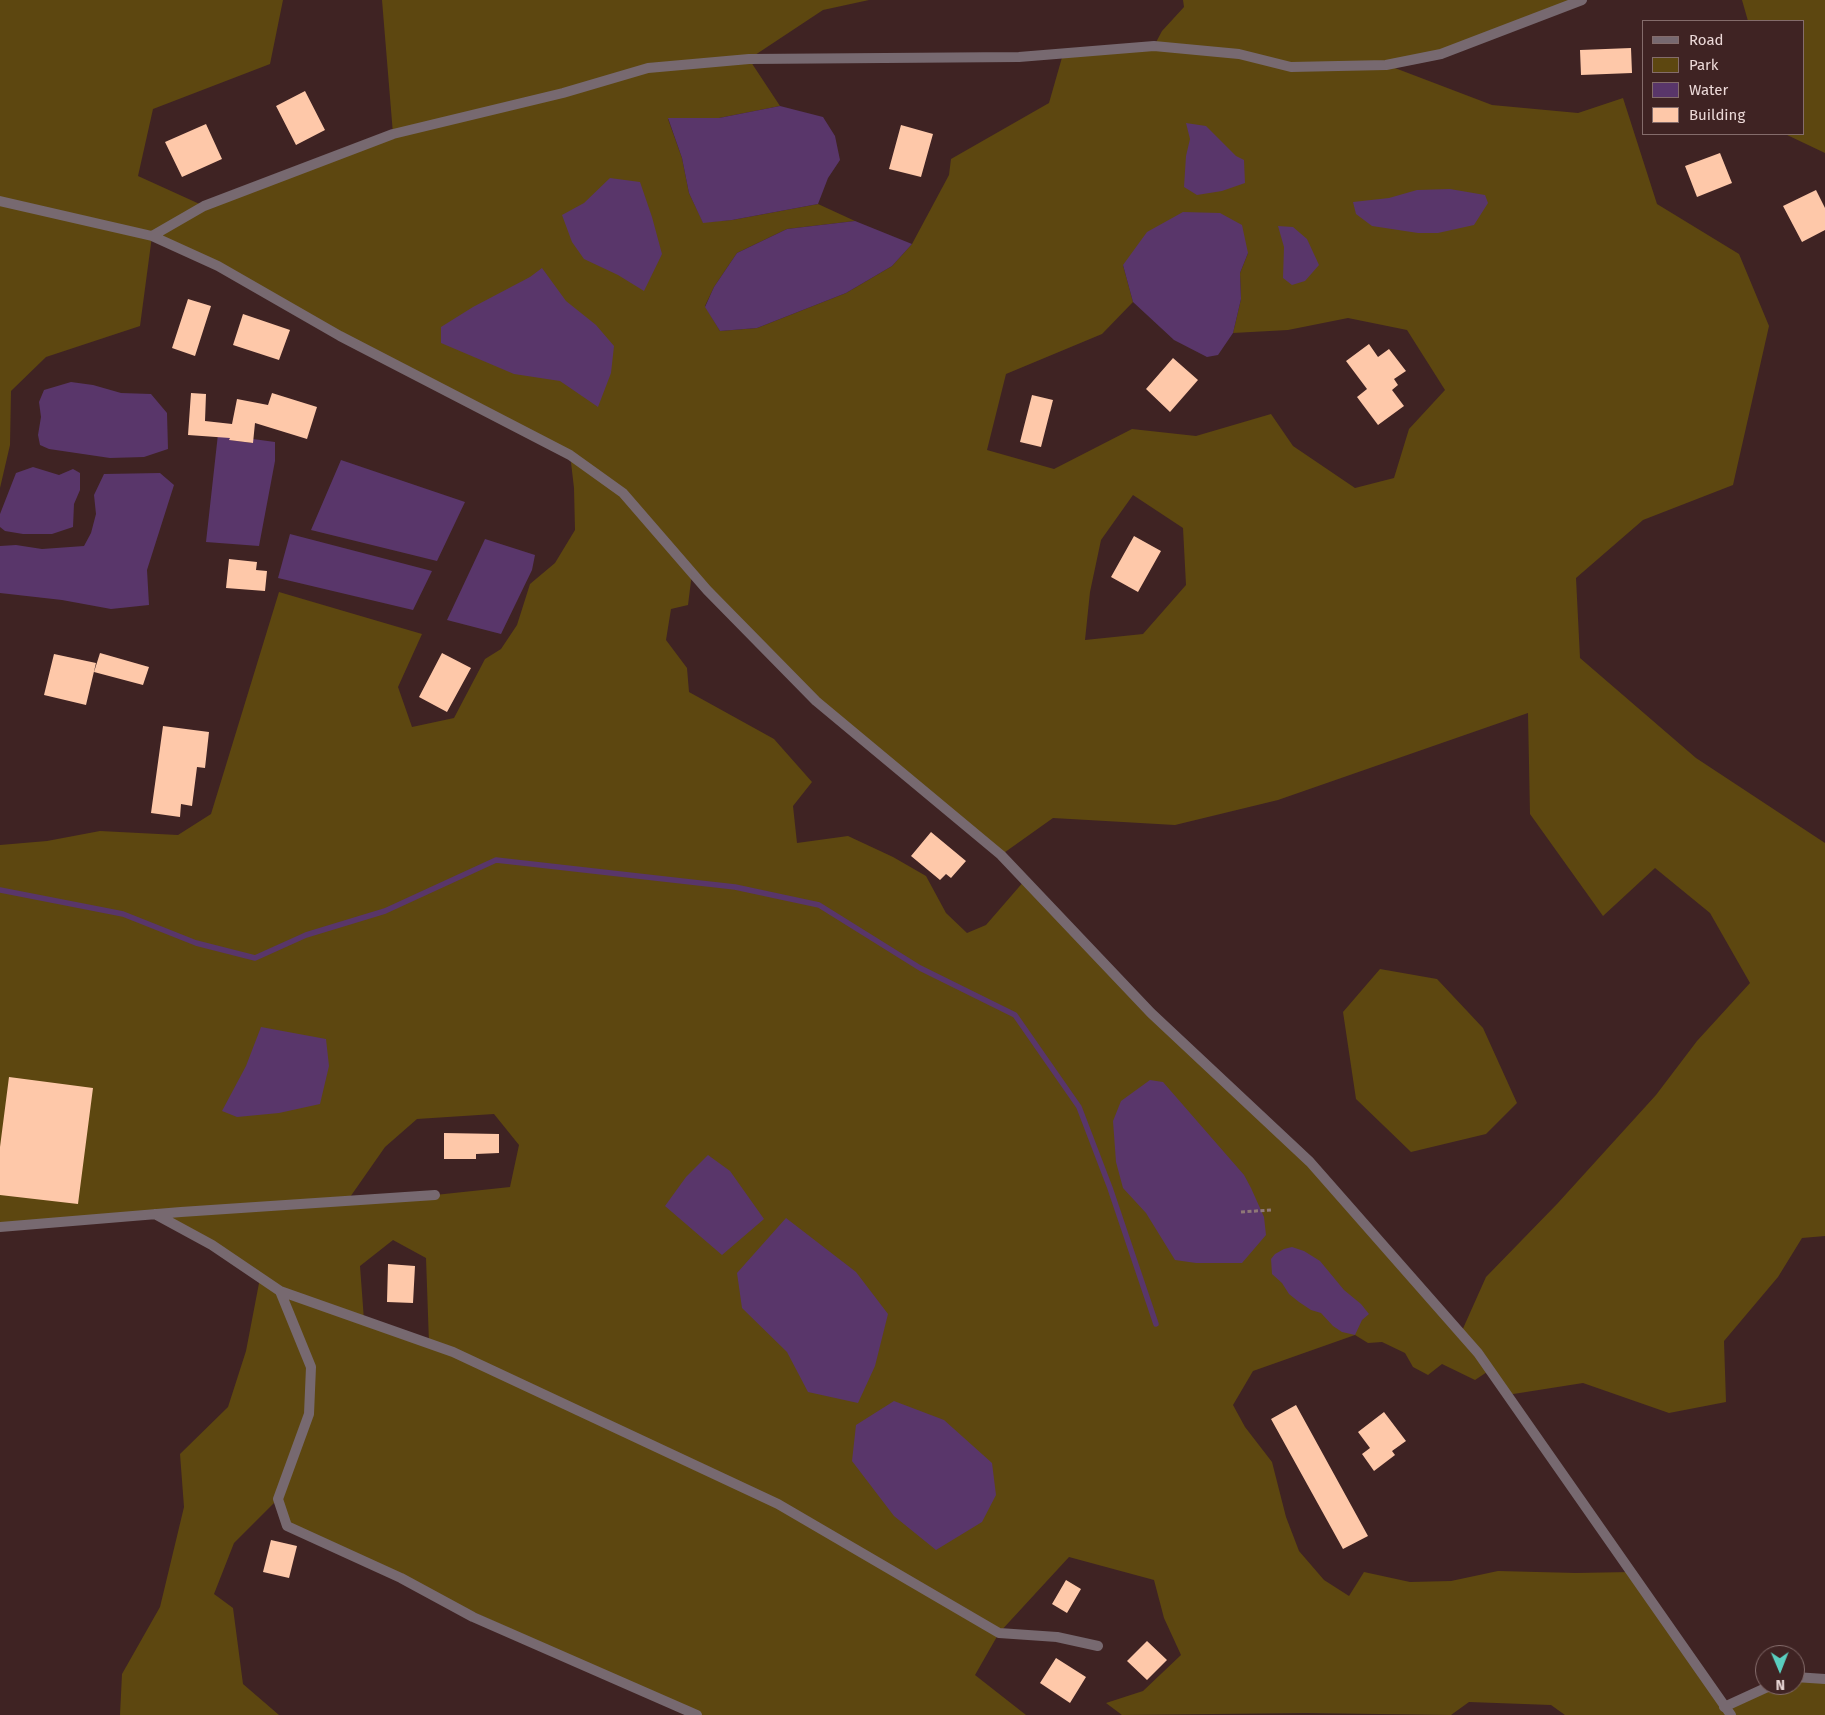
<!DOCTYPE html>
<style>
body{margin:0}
#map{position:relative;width:1825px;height:1715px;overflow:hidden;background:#3f2323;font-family:"Fira Sans",sans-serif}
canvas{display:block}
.legend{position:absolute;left:1642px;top:20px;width:162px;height:115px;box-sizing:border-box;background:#3f2323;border:1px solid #846c6b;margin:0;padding:6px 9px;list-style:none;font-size:15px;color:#ecd9d8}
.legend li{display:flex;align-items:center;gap:10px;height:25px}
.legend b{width:25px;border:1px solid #846c6b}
.north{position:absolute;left:1755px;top:1645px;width:50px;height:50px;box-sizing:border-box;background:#3f2323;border:1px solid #846c6b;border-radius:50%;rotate:179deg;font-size:14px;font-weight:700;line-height:20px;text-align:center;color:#ecd9d8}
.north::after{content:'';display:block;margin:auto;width:18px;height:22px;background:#59cebf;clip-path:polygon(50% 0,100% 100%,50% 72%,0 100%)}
</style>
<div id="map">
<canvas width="1825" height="1715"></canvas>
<ul class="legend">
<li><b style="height:6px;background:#776970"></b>Road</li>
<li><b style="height:14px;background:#5d4710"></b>Park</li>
<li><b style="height:14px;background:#59366a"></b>Water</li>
<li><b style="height:14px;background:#fec8a9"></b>Building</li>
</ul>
<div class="north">N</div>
</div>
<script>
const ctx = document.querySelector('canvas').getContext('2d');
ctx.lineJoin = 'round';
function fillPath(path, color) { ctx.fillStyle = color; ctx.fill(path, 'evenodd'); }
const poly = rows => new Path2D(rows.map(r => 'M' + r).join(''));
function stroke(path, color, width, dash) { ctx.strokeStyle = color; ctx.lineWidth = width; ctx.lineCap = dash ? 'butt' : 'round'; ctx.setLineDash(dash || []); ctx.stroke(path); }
fillPath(poly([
 [0,0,283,0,270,64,153,109,138,176,204,206,393,134,382,0,869,0,823,10,749,59,780,106,719,118,668,119,682,158,689,193,703,222,732,220,818,204,855,221,787,229,737,253,714,287,705,306,720,331,757,328,846,293,892,266,912,244,949,175,951,159,1049,103,1063,54,1154,46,1162,31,1184,7,1183,0,1582,0,1441,54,1387,65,1492,105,1578,113,1623,98,1657,204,1739,254,1769,326,1733,485,1643,520,1576,578,1580,658,1696,758,1825,843,1825,1236,1802,1238,1778,1277,1724,1341,1726,1402,1669,1413,1583,1383,1507,1395,1490,1370,1475,1380,1442,1364,1428,1375,1413,1367,1405,1353,1382,1342,1368,1343,1355,1335,1253,1371,1233,1405,1245,1427,1272,1462,1286,1517,1299,1551,1324,1580,1349,1596,1364,1572,1410,1582,1451,1581,1498,1571,1576,1573,1631,1572,1724,1707,1772,1685,1795,1685,1795,1677,1825,1679,1825,1715,1565,1715,1551,1705,1469,1702,1451,1715,1306,1713,1122,1715,1106,1703,1143,1691,1181,1655,1164,1618,1154,1580,1069,1557,999,1633,975,1675,1026,1715,697,1715,287,1526,278,1499,234,1543,214,1594,233,1608,243,1684,279,1715,120,1715,122,1674,160,1607,184,1507,180,1454,228,1407,246,1351,260,1278,155,1214,0,1227,0,845,47,841,100,831,178,835,211,814,279,592,422,634,398,687,412,727,454,718,485,659,501,649,517,625,530,584,555,563,575,530,574,488,570,454,152,236,140,326,46,357,11,391,10,445,0,488],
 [1248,253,1240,273,1241,299,1233,333,1288,330,1348,318,1407,330,1445,390,1409,429,1394,478,1355,488,1293,446,1271,414,1196,436,1132,429,1054,469,987,450,1006,374,1102,334,1133,302,1123,265],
 [1133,495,1183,528,1186,585,1143,634,1085,640,1090,592,1101,540],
 [692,573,816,701,1001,855,1053,818,1175,825,1278,800,1528,713,1530,814,1603,916,1655,868,1710,913,1750,983,1697,1041,1656,1095,1557,1204,1486,1277,1461,1333,1311,1162,1151,1013,1025,880,986,925,967,933,946,913,926,876,893,857,848,836,797,843,793,806,812,782,774,739,689,692,687,668,666,640,671,609,688,605],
 [494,1114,519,1145,510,1187,435,1195,348,1200,385,1147,417,1119],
 [393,1240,426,1258,429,1343,364,1320,360,1266],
 [1742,0,1825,0,1825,153,1785,134,1804,134,1804,21,1748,21],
 [1380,969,1437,979,1483,1028,1517,1103,1486,1134,1411,1152,1356,1099,1343,1012]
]), '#5d4710');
fillPath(poly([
 [780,106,823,117,835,136,840,160,828,178,818,204,732,220,703,223,689,193,682,158,668,118,719,118],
 [1186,123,1206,126,1236,156,1244,160,1245,183,1222,191,1197,195,1184,187,1186,156,1190,139],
 [610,178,640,182,652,217,662,254,644,291,618,275,584,259,572,242,562,215,584,203],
 [1450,189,1485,195,1488,203,1474,225,1438,233,1418,233,1372,226,1356,214,1353,202,1389,198,1417,190],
 [1183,212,1220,213,1242,225,1248,253,1240,273,1241,299,1233,333,1218,355,1207,357,1174,340,1133,302,1123,265,1147,232],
 [855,221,912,244,892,266,846,293,757,328,720,331,705,307,714,287,737,253,787,229],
 [1278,226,1293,227,1307,239,1319,265,1305,281,1292,285,1283,278,1284,247],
 [542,268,566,301,596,325,614,346,611,373,598,407,560,381,514,374,441,343,441,327,473,307,530,277],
 [71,382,93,385,121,393,151,394,167,413,168,449,144,457,110,458,49,449,40,445,38,435,41,417,39,402,44,390],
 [218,434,230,435,230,440,252,443,253,439,275,442,275,461,259,546,206,542],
 [341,460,465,502,437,561,311,530],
 [33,467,59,475,73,469,80,473,80,490,74,504,73,527,52,534,23,534,5,531,0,527,0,514,16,473],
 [160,473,174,485,147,570,149,605,111,609,62,600,0,593,0,546,16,545,42,549,84,546,91,533,96,514,94,495,104,474],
 [290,534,432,571,413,610,278,578],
 [485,539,535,555,532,570,501,634,447,620],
 [261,1027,326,1039,329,1066,320,1104,279,1113,237,1117,222,1111,246,1066],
 [1150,1080,1163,1082,1244,1175,1251,1188,1264,1217,1266,1235,1242,1263,1196,1263,1175,1260,1146,1213,1123,1188,1116,1162,1113,1121,1121,1101],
 [708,1155,730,1171,764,1219,722,1255,665,1206,686,1177],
 [786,1218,856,1272,888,1314,875,1366,858,1403,808,1392,787,1352,742,1308,737,1273],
 [1292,1247,1304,1251,1320,1261,1344,1290,1361,1304,1369,1314,1362,1320,1355,1335,1342,1332,1333,1326,1321,1313,1311,1310,1299,1302,1289,1294,1282,1283,1272,1274,1271,1259,1275,1254,1284,1249],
 [894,1401,944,1420,992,1463,996,1495,982,1522,936,1550,894,1516,852,1461,856,1425]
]), '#59366a');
stroke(poly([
 [0,890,123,914,196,943,255,958,306,935,385,911,496,860,735,887,819,905,920,968,1015,1015,1079,1107,1110,1188,1156,1324]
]), '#59366a', 5.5);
fillPath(poly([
 [1631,48,1632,73,1581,75,1580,50],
 [305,91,325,130,296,145,276,106],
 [206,124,222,159,182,177,165,142],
 [901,125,933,134,921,177,889,169],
 [1720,153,1732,183,1697,197,1685,166],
 [1816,190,1825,208,1825,230,1802,242,1783,206],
 [188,299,211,306,195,356,172,348],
 [243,314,290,330,279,360,233,345],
 [1369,344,1378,357,1389,349,1406,371,1394,379,1398,385,1392,390,1404,406,1378,425,1357,397,1367,389,1346,361],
 [1173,358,1198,380,1170,412,1146,389],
 [191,393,206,394,205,421,232,424,237,399,268,405,272,393,317,407,307,439,255,423,253,443,229,440,230,438,188,435],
 [1032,395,1053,400,1041,447,1020,442],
 [1134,536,1161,551,1138,592,1111,577],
 [229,559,257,562,256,570,267,571,265,591,226,588],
 [100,653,149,667,143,685,94,672],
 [442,653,471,668,447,712,419,697],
 [54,654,96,663,86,705,44,695],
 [163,726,209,732,205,768,197,767,192,806,181,804,180,817,151,813],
 [931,832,966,861,951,878,946,874,940,880,911,856],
 [9,1077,93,1088,78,1204,0,1195,0,1147],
 [444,1133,499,1134,499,1153,476,1154,476,1159,444,1159],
 [388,1264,415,1266,413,1303,387,1302],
 [1296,1405,1368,1536,1343,1549,1271,1419],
 [1384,1412,1406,1441,1392,1451,1395,1455,1374,1471,1362,1454,1370,1448,1358,1432],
 [271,1540,297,1546,289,1578,263,1572],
 [1066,1580,1081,1589,1067,1613,1052,1604],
 [1147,1641,1167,1660,1147,1680,1127,1661],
 [1056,1658,1086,1677,1070,1703,1040,1683]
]), '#fec8a9');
stroke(poly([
 [1241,1212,1271,1210]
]), '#8f7877', 3, [4, 2.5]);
stroke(poly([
 [155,1214,212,1245,280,1291,453,1352,778,1504,999,1633,1057,1637,1098,1646],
 [0,1227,181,1212,435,1195],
 [280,1291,311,1367,309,1414,278,1499,287,1526,401,1578,473,1617,697,1715],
 [1795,1677,1825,1679],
 [1724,1707,1772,1685]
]), '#776970', 10);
stroke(poly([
 [0,201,152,236,218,266,340,336,570,455,623,493,707,590,816,701,1001,855,1151,1013,1310,1162,1478,1353,1731,1715],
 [152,236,204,206,393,134,563,93,648,68,749,59,1019,57,1154,46,1239,54,1291,67,1386,65,1441,54,1582,0]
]), '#776970', 10);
</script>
